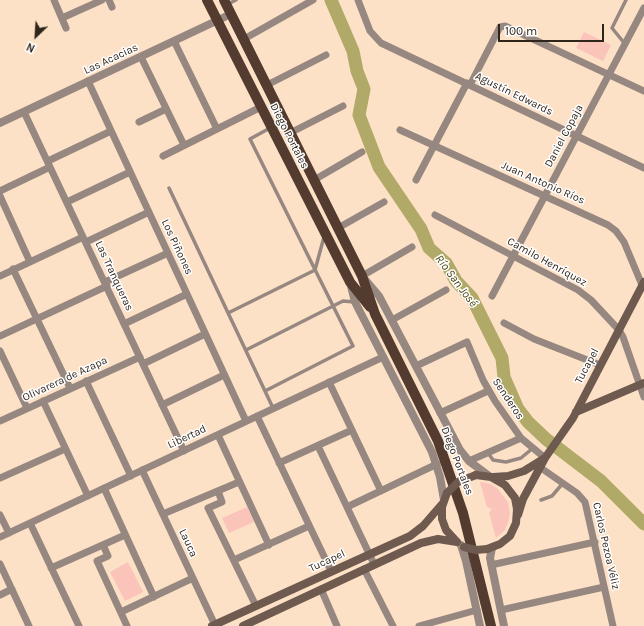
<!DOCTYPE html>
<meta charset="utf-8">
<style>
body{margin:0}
#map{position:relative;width:644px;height:626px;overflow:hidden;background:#fde1c6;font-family:Karla,sans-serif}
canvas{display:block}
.north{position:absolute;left:16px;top:16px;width:40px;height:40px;-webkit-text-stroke:3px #fff;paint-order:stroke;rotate:205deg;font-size:11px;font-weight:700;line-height:16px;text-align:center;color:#2f251b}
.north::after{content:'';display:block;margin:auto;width:14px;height:18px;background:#2f251b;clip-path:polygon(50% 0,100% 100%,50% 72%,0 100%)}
.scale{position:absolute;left:498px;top:24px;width:106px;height:18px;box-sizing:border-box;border:2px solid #2f251b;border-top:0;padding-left:5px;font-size:12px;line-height:14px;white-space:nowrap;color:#2f251b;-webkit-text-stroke:3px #fff;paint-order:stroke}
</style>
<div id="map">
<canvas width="644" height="626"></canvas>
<div class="north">N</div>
<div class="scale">100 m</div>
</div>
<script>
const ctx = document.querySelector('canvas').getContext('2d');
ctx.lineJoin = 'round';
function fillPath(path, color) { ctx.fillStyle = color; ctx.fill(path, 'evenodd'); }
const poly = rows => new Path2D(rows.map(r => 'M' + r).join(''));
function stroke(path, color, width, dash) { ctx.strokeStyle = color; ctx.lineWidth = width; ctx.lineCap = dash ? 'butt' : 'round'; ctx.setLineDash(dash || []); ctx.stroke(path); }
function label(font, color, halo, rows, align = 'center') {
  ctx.font = font + ' Karla,sans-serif'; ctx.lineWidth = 3; ctx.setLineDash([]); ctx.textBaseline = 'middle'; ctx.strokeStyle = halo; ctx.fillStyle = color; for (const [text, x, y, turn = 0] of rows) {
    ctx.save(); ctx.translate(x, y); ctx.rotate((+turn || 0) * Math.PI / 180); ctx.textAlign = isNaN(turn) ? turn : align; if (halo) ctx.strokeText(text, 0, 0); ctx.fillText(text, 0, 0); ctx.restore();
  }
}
fillPath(poly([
 [584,32,611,45,603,61,576,48],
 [480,482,491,484,498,489,508,502,510,514,508,523,505,530,496,538,489,513,492,509,487,507],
 [247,507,254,522,229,533,222,518],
 [128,562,143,592,125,601,110,572]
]), '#fbc4bb');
stroke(poly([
 [331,0,353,51,357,71,364,89,359,115,379,167,421,229,429,248,446,263,456,281,472,298,502,358,504,377,518,409,528,422,546,439,601,481,644,524]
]), '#b0a967', 13);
stroke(poly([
 [228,4,236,0],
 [625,44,612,28,626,0],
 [169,188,273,408],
 [228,313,315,270,324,237],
 [246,350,343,301,354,302],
 [265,391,353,346,250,139,270,128],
 [488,453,493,460,506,462,521,458,533,448],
 [541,500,552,496,563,483]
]), '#968780', 3.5);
stroke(poly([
 [54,0,66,28],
 [109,0,112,7],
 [358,0,370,31,381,43,644,168],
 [62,18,102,0],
 [244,39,313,0],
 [174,41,217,129],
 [141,57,184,145],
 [88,81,246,421],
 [267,85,326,55],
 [470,85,500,27,505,26,644,91],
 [24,112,184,451],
 [139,122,166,109],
 [400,130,608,225,616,231,624,242,642,285],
 [290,133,343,106],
 [163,156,261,107],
 [48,161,111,131],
 [314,180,362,152],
 [416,180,467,83],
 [0,191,50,167],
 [0,196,30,262],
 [67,202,130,172],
 [435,215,578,290,591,300,619,330,623,337,644,397],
 [338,228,384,202],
 [86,242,149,212],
 [13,269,70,388],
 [0,276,83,237],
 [362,276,412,247],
 [105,282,168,253],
 [492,296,644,8],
 [392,320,446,290],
 [504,323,534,339,600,365],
 [124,324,187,294],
 [0,336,107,286],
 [0,351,27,408],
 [143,364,205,334],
 [416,366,467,342,483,380,495,401,521,438,545,458],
 [86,381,131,476],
 [329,382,381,491],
 [43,401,88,496],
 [162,405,224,375],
 [440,413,488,391],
 [257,416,331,571],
 [0,421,140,357],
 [218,435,269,545],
 [318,446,374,564],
 [469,461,521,438],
 [279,463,352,430],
 [541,468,577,493,585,502,613,626],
 [142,470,215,625],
 [0,478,65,449],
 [104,488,154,597],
 [218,491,222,502,208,508,256,606],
 [347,507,437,464],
 [163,514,239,482],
 [0,515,9,533],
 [30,523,79,626],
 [0,537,383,357],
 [103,545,108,556,97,561,127,626],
 [234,560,309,526],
 [0,564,29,626],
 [491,565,595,542],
 [51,568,125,535],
 [364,569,393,626],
 [321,589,337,626],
 [0,595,12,589],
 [501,610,604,587],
 [121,612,193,578],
 [419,626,477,610]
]), '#968780', 7);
stroke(poly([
 [0,123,231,14],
 [362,276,379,296,460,450,469,461,489,476],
 [350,282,355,302,432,452,440,477,444,500],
 [461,545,466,561,480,626],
 [492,548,490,558,504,626]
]), '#968780', 8);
stroke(poly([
 [576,412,644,383],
 [476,475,491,477,505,485,515,498,517,509,516,523,510,536,500,544,487,549],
 [493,477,508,476,524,471,545,458],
 [447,493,442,507,442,519,446,530,457,542],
 [518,515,523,499,545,458,573,418,644,282],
 [212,626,410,536,423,526,443,503],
 [243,626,421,543,438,539,457,542]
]), '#6f5a50', 8);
stroke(poly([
 [207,0,350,282,370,307],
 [224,0,362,276,375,314,438,441,463,513,491,626]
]), '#533b2f', 10);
stroke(poly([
 [447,493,458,482,476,475],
 [464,547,476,550,487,549]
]), '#6f5a50', 8);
label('11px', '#2f251b', '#fff', [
 ["Las Acacias",111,59,-25],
 ["Agustín Edwards",514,94,26],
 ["Diego Portales",289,136,63],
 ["Daniel Copaja",564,136,-62],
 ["Juan Antonio Ríos",543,183,24],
 ["Los Piñones",177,247,65],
 ["Camilo Henríquez",547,262,29],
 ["Las Tranqueras",114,276,65],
 ["Tucapel",587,366,-62],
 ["Olivarera de Azapa",65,379,-25],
 ["Senderos",508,399,56],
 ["Libertad",187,437,-25],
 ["Diego Portales",457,461,69],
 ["Lauca",188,543,65],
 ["Carlos Pezoa Véliz",606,546,77],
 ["Tucapel",327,561,-25]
]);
label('italic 12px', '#4b4611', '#fff', [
 ["Río San José",456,281,53]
]);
</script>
